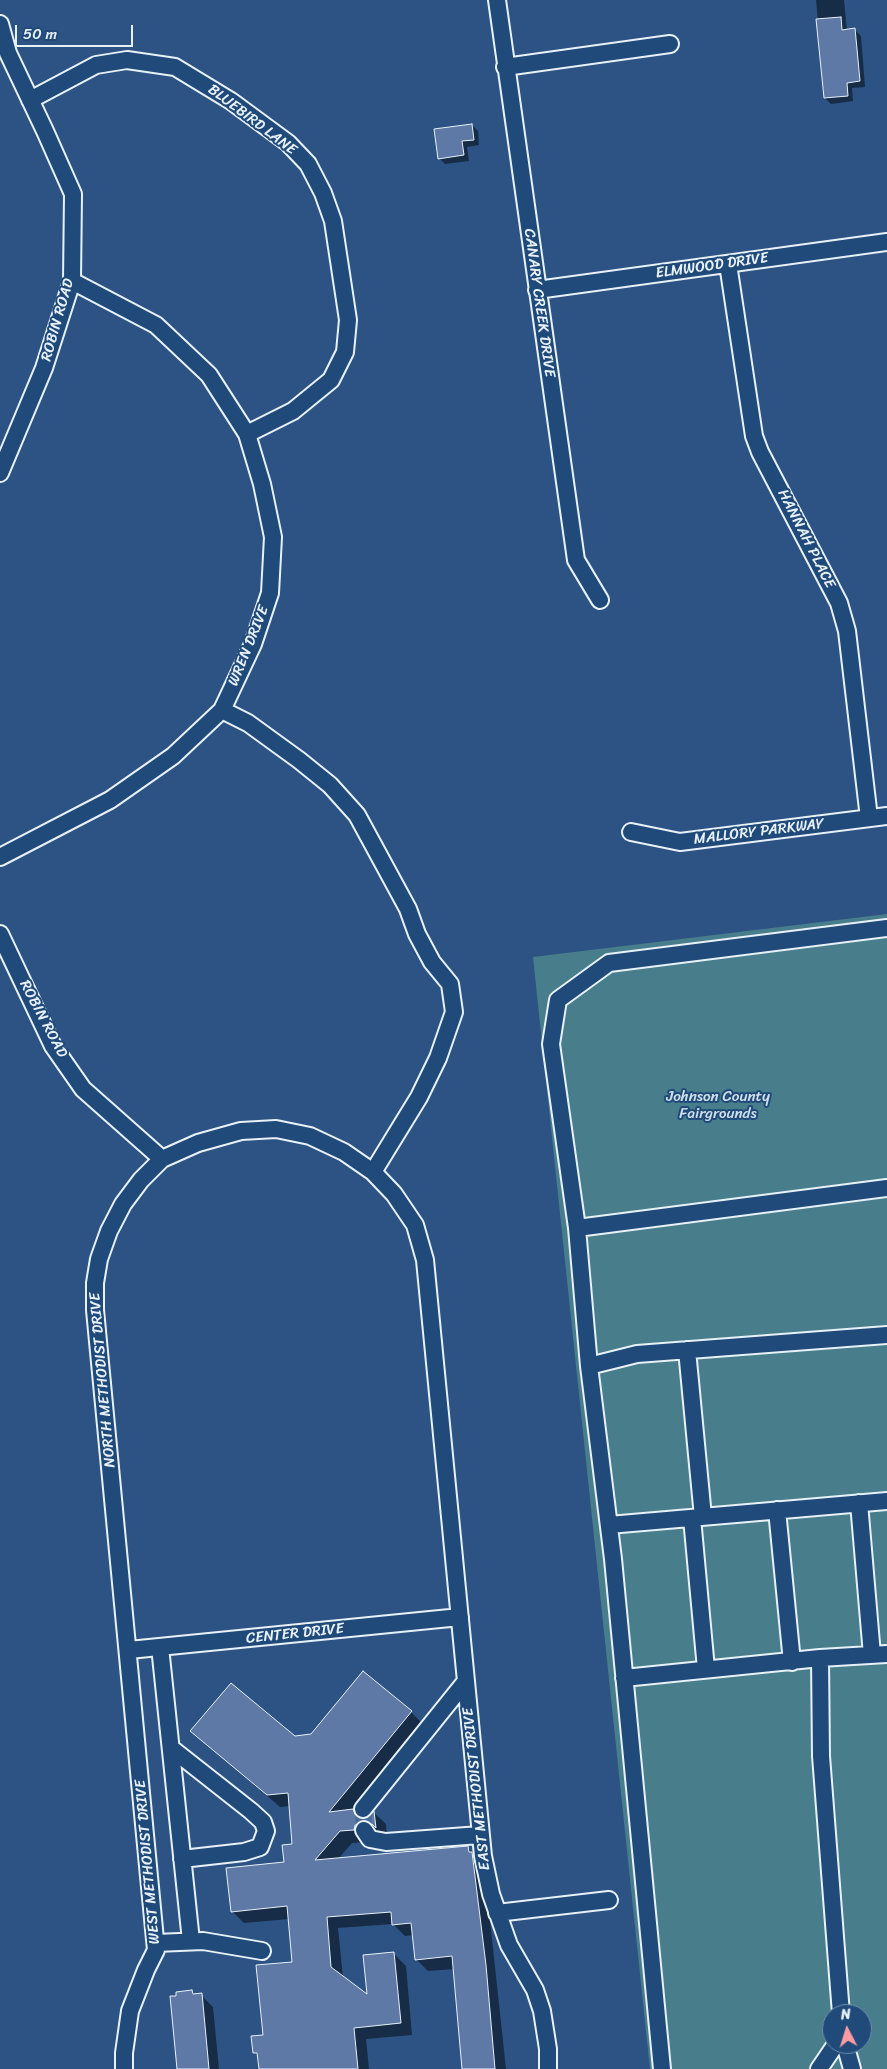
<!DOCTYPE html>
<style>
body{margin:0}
#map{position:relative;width:887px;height:2069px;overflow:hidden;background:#2c5383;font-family:Sriracha,sans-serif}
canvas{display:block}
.north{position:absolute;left:822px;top:2004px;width:50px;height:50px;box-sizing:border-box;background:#1f4a7a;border:1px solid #6f8dac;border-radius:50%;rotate:355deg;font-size:14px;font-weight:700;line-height:20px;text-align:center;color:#e8f1f8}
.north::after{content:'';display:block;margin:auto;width:18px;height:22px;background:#ff9aa2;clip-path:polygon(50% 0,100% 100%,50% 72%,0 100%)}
.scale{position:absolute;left:15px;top:25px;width:118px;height:22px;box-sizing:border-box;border:2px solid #e8f1f8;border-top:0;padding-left:6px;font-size:15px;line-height:18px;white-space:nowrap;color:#e8f1f8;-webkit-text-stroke:4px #1f4a7a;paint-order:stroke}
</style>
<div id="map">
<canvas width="887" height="2069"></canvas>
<div class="north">N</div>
<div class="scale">50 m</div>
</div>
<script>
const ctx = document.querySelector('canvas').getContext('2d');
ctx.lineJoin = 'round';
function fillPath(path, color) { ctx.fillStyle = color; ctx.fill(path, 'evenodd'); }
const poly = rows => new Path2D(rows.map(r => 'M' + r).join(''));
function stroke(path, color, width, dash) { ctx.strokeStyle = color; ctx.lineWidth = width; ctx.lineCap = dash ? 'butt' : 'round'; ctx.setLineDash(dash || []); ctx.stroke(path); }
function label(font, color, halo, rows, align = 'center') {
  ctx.font = font + ' Sriracha,sans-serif'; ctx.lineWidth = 4; ctx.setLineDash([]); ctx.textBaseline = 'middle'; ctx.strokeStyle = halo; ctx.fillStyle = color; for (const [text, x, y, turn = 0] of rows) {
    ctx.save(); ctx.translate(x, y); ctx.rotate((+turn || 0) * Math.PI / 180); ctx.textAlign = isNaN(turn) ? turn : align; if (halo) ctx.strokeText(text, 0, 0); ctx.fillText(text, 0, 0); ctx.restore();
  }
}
fillPath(poly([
 [887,914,887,2069,650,2069,533,957],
 [832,2014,862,2014,862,2044,832,2044]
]), '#487d8b');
fillPath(poly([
 [816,0,844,0,847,31,855,30,861,36,865,87,852,88,853,101,831,104,825,98],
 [472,125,478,131,479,145,467,147,469,161,445,164,439,158],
 [411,1712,423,1724,352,1810,362,1820,368,1819,374,1813,386,1824,387,1838,382,1833,375,1832,367,1837,366,1842,352,1843,338,1859,467,1847,479,1859,484,1865,506,2069,464,2069,454,1969,428,1971,416,1959,414,1935,405,1936,393,1924,338,1928,343,1977,368,1997,394,1954,406,1966,412,2035,366,2039,369,2069,260,2069,259,2057,254,2052,264,2036,294,1963,289,1919,244,1923,232,1911,285,1863,294,1846,290,1806,280,1807,192,1731,294,1737,311,1736],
 [192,1991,196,1995,201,1995,213,2007,219,2069,178,2069]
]), '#0007');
const building = poly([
 [841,17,842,30,855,28,860,81,847,83,848,96,824,98,816,19,841,17],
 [472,124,474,140,462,141,464,155,438,159,434,129,472,124],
 [363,1671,412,1711,329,1812,353,1809,356,1816,362,1819,367,1818,374,1811,376,1828,369,1821,363,1820,355,1825,354,1830,340,1831,315,1860,468,1846,469,1852,472,1852,486,1965,495,2069,462,2069,452,1956,415,1960,411,1923,392,1925,391,1912,327,1917,331,1967,367,1994,363,1955,394,1952,401,2023,354,2028,358,2069,259,2069,257,2053,253,2053,251,2036,263,2035,256,1965,292,1962,287,1906,231,1912,226,1868,284,1862,282,1845,292,1844,288,1793,267,1795,190,1731,231,1683,295,1736,311,1734,363,1671],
 [192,1990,193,1994,202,1993,209,2069,177,2069,170,1996,176,1996,176,1992,192,1990]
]);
fillPath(building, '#5e79a6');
stroke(building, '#e8f1f8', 1);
stroke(poly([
 [363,1809,364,1830]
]), '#486b95', 16, [16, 8]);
const minor = poly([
 [497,0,576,560,600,600],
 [0,24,8,53,45,131,73,194,72,281,44,368,0,473],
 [505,67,670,44],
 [30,100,96,65,127,60,175,67,231,101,288,143,308,164,323,193,333,221,348,320,345,352,331,380,293,411,247,434],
 [728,264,754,436,760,452,839,603,847,631,869,818],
 [537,290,887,242],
 [222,710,248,723,299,760,330,785,357,815,408,909,417,934,432,962,450,984,454,1012,438,1058,419,1097,373,1172],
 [631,832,680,842,887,816],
 [0,857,110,800,173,756,222,710,253,644,270,593,273,537,262,484,247,434,209,375,156,325,72,281],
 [0,934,53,1046,83,1089,162,1159],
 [577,1228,887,1188],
 [687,1350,703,1517],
 [589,1366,637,1354,887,1335],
 [859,1503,872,1655],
 [777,1510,792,1662],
 [692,1518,706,1669],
 [609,1525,887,1501],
 [160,1647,191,1941],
 [129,1650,460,1617],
 [820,1658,821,1756,841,2014],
 [624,1678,820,1658,887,1654],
 [171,1748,251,1811,263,1822,266,1831,260,1847,244,1852,182,1859],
 [363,1809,466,1681],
 [364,1830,370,1839,386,1842,480,1835],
 [497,1913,609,1900],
 [156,1943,203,1941,262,1951],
 [845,2044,852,2069],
 [124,2069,124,2053,130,2011,146,1970,156,1950,95,1310,95,1283,99,1259,109,1231,123,1204,141,1180,162,1159,198,1143,241,1131,276,1129,310,1136,344,1152,373,1172,394,1194,415,1225,425,1260,483,1856,491,1894,509,1945,535,1990,542,2011,548,2049,548,2069],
 [662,2069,613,1559,589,1366,577,1228,551,1044,558,1000,609,963,887,928],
 [819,2069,836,2044]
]);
stroke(minor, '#e8f1f8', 20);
stroke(minor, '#1f4a7a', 16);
label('15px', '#e8f1f8', '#1f4a7a', [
 ["BLUEBIRD LANE",252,120,37],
 ["ELMWOOD DRIVE",712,266,-8],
 ["CANARY CREEK DRIVE",539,303,82],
 ["ROBIN ROAD",58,320,-74],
 ["HANNAH PLACE",806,539,63],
 ["WREN DRIVE",249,646,-68],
 ["MALLORY PARKWAY",759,832,-7],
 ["ROBIN ROAD",43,1019,62],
 ["NORTH METHODIST DRIVE",103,1380,-95],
 ["CENTER DRIVE",295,1634,-6],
 ["EAST METHODIST DRIVE",477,1789,-96],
 ["WEST METHODIST DRIVE",148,1862,-95]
]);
label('15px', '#d0e0e8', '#1f4a7a', [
 ["Johnson County",718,1097],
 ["Fairgrounds",718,1114]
]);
</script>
